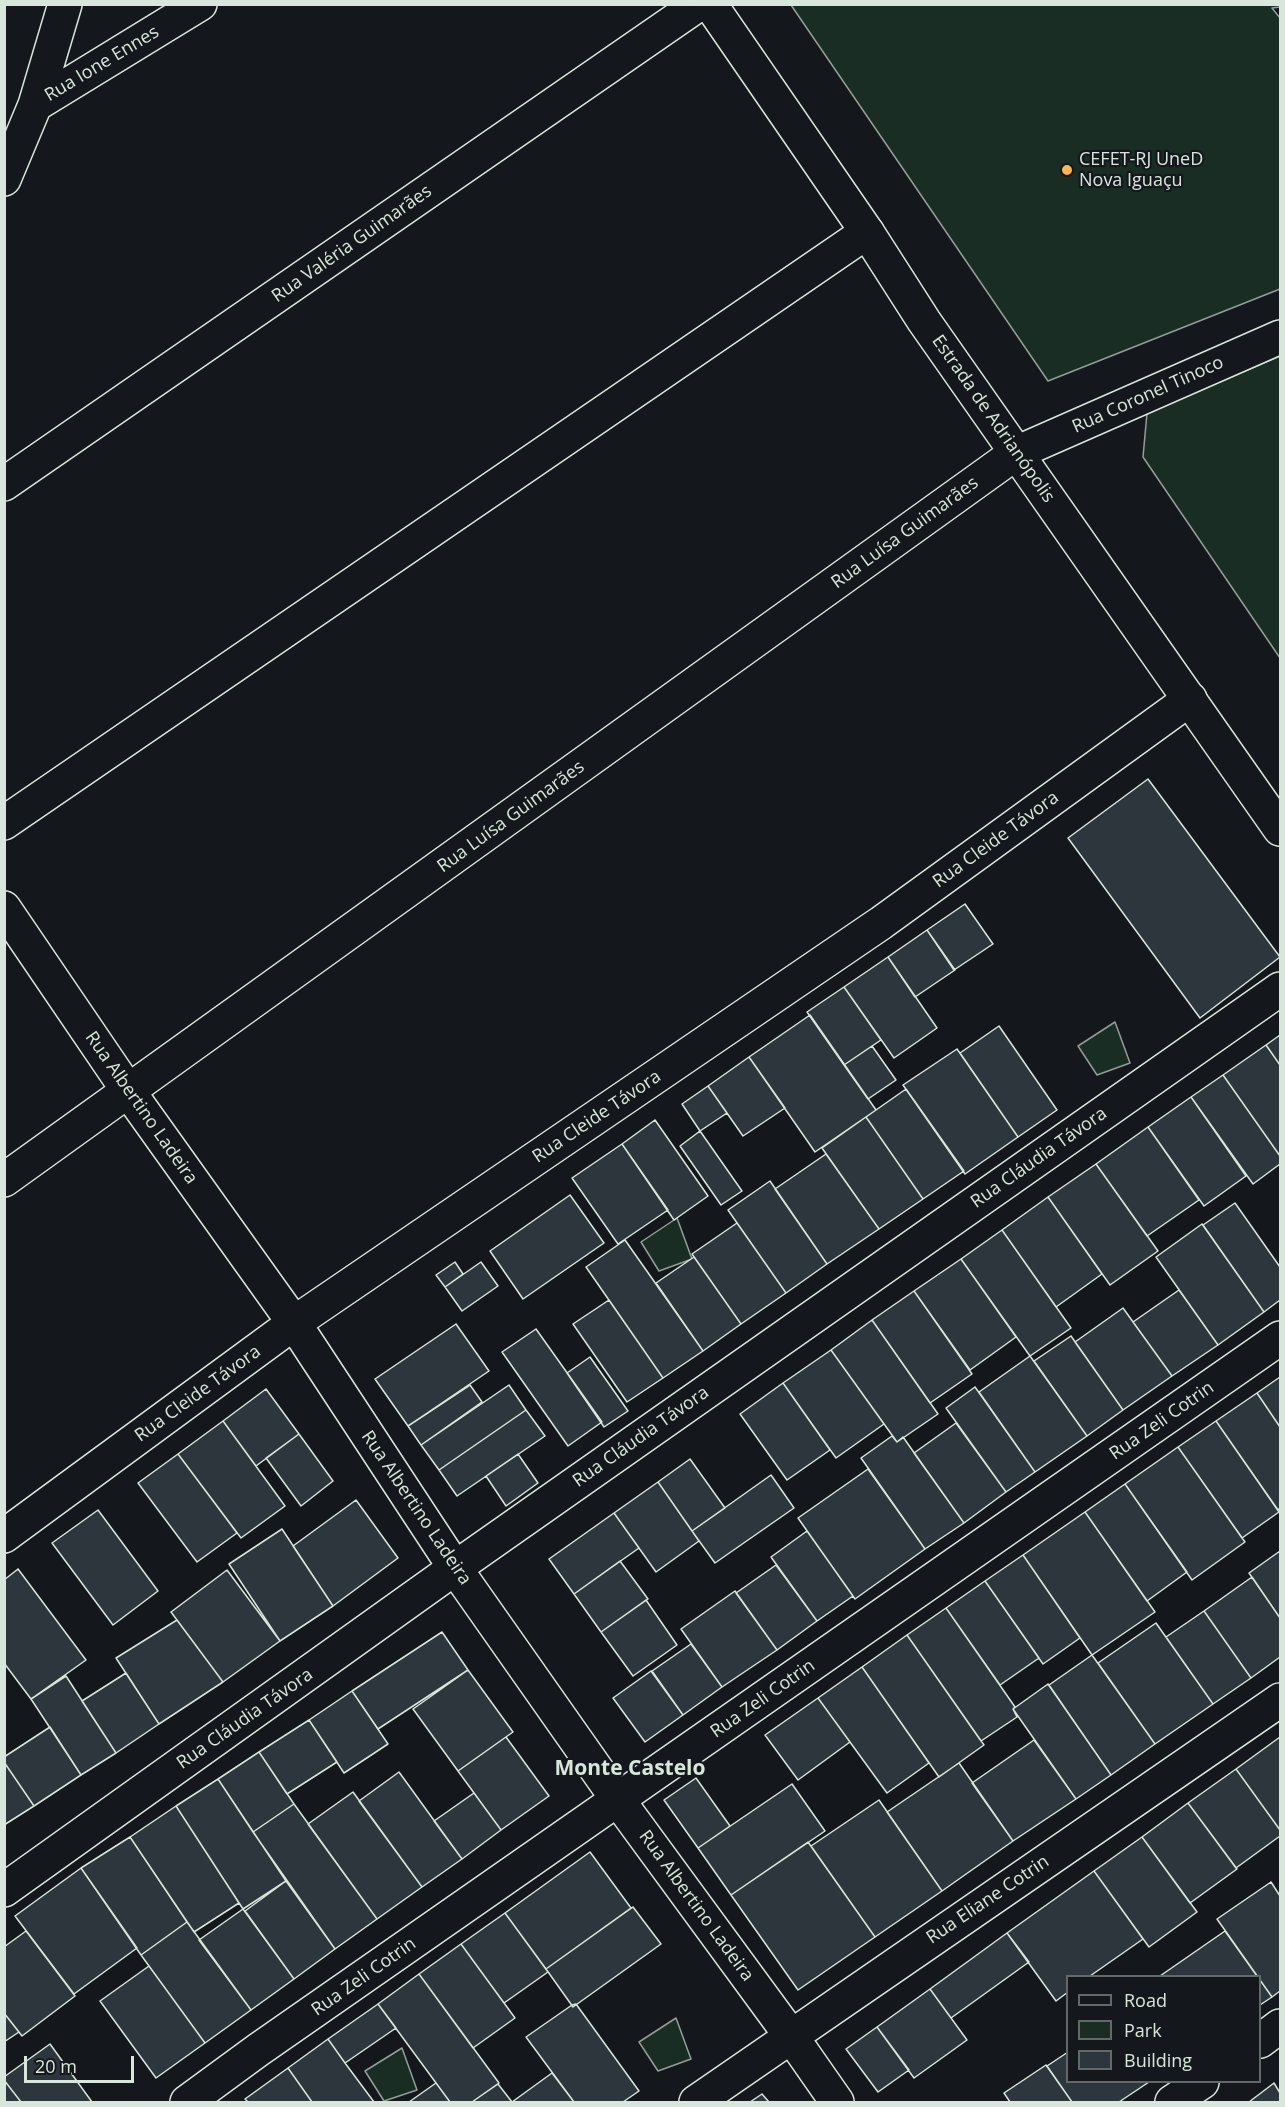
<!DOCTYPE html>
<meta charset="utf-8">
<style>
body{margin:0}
#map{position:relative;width:1285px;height:2107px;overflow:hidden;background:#14181c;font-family:"Open Sans",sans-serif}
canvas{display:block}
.frame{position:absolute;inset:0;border:6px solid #d8e6dc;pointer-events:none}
.legend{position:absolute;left:1066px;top:1975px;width:195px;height:108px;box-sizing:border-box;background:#14181c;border:2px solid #626a69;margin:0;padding:8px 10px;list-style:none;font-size:18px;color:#d8e6dc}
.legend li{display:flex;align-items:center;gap:12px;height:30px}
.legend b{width:30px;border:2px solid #626a69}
.scale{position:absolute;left:24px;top:2056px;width:110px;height:27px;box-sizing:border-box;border:3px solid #d8e6dc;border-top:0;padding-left:8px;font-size:18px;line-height:21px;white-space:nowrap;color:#d8e6dc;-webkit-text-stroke:4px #14181c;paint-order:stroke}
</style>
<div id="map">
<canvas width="1285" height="2107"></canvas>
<div class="frame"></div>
<ul class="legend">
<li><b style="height:8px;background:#14181c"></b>Road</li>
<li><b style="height:16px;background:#1a2d24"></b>Park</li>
<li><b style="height:16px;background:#2c363c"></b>Building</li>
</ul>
<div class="scale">20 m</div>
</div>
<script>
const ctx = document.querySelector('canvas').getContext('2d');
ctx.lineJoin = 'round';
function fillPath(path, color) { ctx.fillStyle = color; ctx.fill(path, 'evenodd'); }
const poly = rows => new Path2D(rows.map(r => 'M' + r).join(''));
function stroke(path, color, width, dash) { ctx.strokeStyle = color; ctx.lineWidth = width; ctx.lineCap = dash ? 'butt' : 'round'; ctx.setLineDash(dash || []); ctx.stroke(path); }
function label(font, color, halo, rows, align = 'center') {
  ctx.font = font + ' "Open Sans",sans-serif'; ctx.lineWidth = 4.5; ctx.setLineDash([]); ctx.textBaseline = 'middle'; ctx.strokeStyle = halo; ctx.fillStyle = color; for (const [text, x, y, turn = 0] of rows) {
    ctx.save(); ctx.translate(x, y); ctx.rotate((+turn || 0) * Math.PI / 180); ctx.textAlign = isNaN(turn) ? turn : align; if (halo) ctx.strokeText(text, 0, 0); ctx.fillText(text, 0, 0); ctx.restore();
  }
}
const green = poly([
 [791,5,1280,5,1280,7,1272,8,1280,18,1280,289,1048,381,791,5],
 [1280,356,1280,658,1143,457,1147,413,1280,356],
 [1115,1022,1130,1063,1097,1075,1078,1046,1115,1022],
 [677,1218,692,1259,659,1271,641,1242,677,1218],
 [676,2018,691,2059,658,2071,639,2042,676,2018],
 [402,2048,417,2090,384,2101,365,2071,402,2048]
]);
fillPath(green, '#1a2d24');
stroke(green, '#939e99', 1.5);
const building = poly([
 [1148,779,1280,957,1200,1018,1068,838,1148,779],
 [965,904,993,944,954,970,927,930,965,904],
 [927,930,955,970,915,997,888,957,927,930],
 [888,957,937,1028,894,1058,844,987,888,957],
 [844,987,881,1040,844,1065,807,1012,844,987],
 [810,1015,876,1110,815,1152,749,1057,810,1015],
 [999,1026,1057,1110,1018,1137,960,1053,999,1026],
 [1280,1035,1280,1065,1266,1045,1280,1035],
 [1266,1045,1280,1065,1280,1156,1223,1075,1266,1045],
 [872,1046,896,1080,868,1099,844,1065,872,1046],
 [957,1049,1018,1137,965,1174,903,1085,957,1049],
 [749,1057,785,1108,743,1136,708,1086,749,1057],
 [1223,1075,1280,1156,1280,1164,1253,1184,1191,1097,1223,1075],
 [708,1086,727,1113,700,1131,682,1104,708,1086],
 [906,1089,964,1171,923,1199,866,1117,906,1089],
 [1191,1097,1246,1176,1204,1206,1148,1127,1191,1097],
 [866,1117,923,1199,879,1229,822,1148,866,1117],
 [655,1120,708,1196,674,1220,622,1144,655,1120],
 [1148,1127,1199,1200,1147,1236,1096,1164,1148,1127],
 [700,1131,742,1191,721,1205,680,1146,700,1131],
 [622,1144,668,1210,618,1244,572,1178,622,1144],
 [826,1154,879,1229,827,1264,775,1189,826,1154],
 [1096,1164,1158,1251,1110,1285,1048,1197,1096,1164],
 [770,1181,827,1264,786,1293,728,1210,770,1181],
 [570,1195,604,1243,523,1299,490,1251,570,1195],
 [1048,1197,1102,1274,1056,1307,1002,1230,1048,1197],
 [1235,1203,1280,1267,1280,1300,1264,1312,1203,1225,1235,1203],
 [737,1223,786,1293,741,1324,692,1254,737,1223],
 [1202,1224,1264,1312,1218,1345,1156,1257,1202,1224],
 [1002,1230,1071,1328,1030,1356,961,1259,1002,1230],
 [625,1240,703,1351,663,1378,586,1267,625,1240],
 [694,1257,741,1324,703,1351,656,1283,694,1257],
 [961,1259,1016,1337,970,1370,914,1291,961,1259],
 [455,1262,463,1274,445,1287,436,1275,455,1262],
 [481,1262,498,1286,462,1311,445,1287,481,1262],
 [1179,1290,1218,1345,1172,1376,1133,1322,1179,1290],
 [914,1291,972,1374,930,1403,872,1320,914,1291],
 [609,1300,663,1378,627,1402,573,1324,609,1300],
 [1123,1308,1172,1376,1123,1410,1075,1342,1123,1308],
 [872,1320,938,1414,897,1442,831,1350,872,1320],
 [456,1324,489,1371,408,1426,375,1379,456,1324],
 [536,1329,602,1422,568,1446,502,1352,536,1329],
 [1071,1336,1123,1410,1087,1436,1034,1361,1071,1336],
 [831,1350,884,1424,836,1458,783,1383,831,1350],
 [1030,1356,1087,1436,1035,1472,979,1392,1030,1356],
 [590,1357,628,1411,604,1427,567,1373,590,1357],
 [1280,1377,1280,1427,1257,1393,1280,1377],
 [783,1383,830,1450,787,1480,740,1414,783,1383],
 [470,1385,482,1402,421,1445,408,1426,470,1385],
 [509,1385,526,1410,439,1470,421,1445,509,1385],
 [975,1387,1035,1472,1006,1492,946,1408,975,1387],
 [266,1389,299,1434,256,1466,223,1421,266,1389],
 [1257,1393,1280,1427,1280,1508,1278,1510,1216,1421,1257,1393],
 [526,1410,545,1436,457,1496,439,1470,526,1410],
 [223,1421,285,1506,241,1538,178,1454,223,1421],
 [1216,1421,1279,1512,1242,1538,1178,1447,1216,1421],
 [956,1423,1006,1492,964,1523,914,1453,956,1423],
 [299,1434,333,1481,301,1506,266,1458,299,1434],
 [892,1436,897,1442,903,1437,964,1523,925,1549,861,1458,892,1436],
 [1178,1447,1245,1542,1192,1580,1125,1484,1178,1447],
 [178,1454,237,1533,197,1562,138,1483,178,1454],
 [518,1454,538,1483,506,1506,486,1476,518,1454],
 [690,1459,725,1508,692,1531,658,1482,690,1459],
 [868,1469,925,1549,855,1599,798,1518,868,1469],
 [771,1475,794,1508,715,1563,692,1531,771,1475],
 [658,1482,699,1541,656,1572,614,1513,658,1482],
 [1125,1484,1187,1572,1147,1601,1085,1512,1125,1484],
 [356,1500,398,1558,333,1606,293,1546,356,1500],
 [98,1510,158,1591,113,1625,52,1543,98,1510],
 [1085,1512,1155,1612,1092,1655,1023,1555,1085,1512],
 [614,1513,639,1548,574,1594,549,1559,614,1513],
 [282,1529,333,1606,280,1641,229,1564,282,1529],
 [807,1531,853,1596,817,1621,771,1557,807,1531],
 [1280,1551,1280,1618,1249,1573,1280,1551],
 [1023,1555,1080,1638,1043,1664,985,1581,1023,1555],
 [620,1561,648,1599,601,1632,574,1594,620,1561],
 [776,1565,817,1621,777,1650,736,1593,776,1565],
 [18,1569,86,1660,31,1699,4,1663,4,1580,18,1569],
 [227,1570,280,1641,223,1682,171,1612,227,1570],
 [1252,1577,1280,1618,1280,1657,1251,1678,1204,1611,1252,1577],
 [985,1581,1039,1658,1000,1685,946,1608,985,1581],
 [735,1591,777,1650,722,1687,681,1629,735,1591],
 [646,1600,677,1645,633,1676,601,1632,646,1600],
 [946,1608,1015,1707,1013,1709,1017,1717,981,1741,907,1635,946,1608],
 [1204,1611,1251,1678,1213,1704,1166,1637,1204,1611],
 [177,1620,223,1682,159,1724,116,1658,177,1620],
 [1156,1623,1213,1704,1155,1744,1098,1663,1156,1623],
 [442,1632,468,1670,378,1729,352,1691,442,1632],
 [907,1635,984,1745,939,1777,862,1667,907,1635],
 [691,1644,722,1687,683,1715,652,1671,691,1644],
 [1092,1655,1155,1744,1111,1775,1049,1685,1092,1655],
 [862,1667,929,1763,887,1793,818,1698,862,1667],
 [468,1670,513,1732,458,1771,413,1709,468,1670],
 [651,1671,683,1715,645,1742,613,1698,651,1671],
 [126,1673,159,1724,116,1753,82,1701,126,1673],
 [66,1676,116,1753,81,1775,31,1699,66,1676],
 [1048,1684,1111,1775,1076,1799,1013,1709,1048,1684],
 [352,1691,388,1744,344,1773,309,1720,352,1691],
 [818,1698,850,1742,798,1780,765,1735,818,1698],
 [309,1720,337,1762,287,1794,259,1752,309,1720],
 [50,1727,81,1775,34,1806,4,1762,4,1757,50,1727],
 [506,1737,549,1796,501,1830,458,1771,506,1737],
 [1280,1737,1280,1830,1236,1769,1280,1737],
 [1034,1740,1076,1799,1013,1841,972,1783,1034,1740],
 [259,1752,294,1804,253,1832,218,1779,259,1752],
 [4,1762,34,1806,4,1825,4,1762],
 [959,1763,1013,1841,942,1891,887,1812,959,1763],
 [1236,1769,1280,1830,1280,1836,1236,1868,1188,1803,1236,1769],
 [399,1772,462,1859,422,1887,359,1801,399,1772],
 [696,1778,730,1826,698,1848,664,1800,696,1778],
 [218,1779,286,1881,243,1909,176,1806,218,1779],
 [792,1784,825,1831,731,1895,698,1848,792,1784],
 [353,1792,422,1887,377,1919,308,1824,353,1792],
 [474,1793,501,1830,462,1859,434,1821,474,1793],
 [879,1800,942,1891,875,1937,811,1846,879,1800],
 [1188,1803,1237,1869,1190,1903,1142,1837,1188,1803],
 [294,1804,377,1919,335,1949,253,1832,294,1804],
 [176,1806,239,1903,194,1932,130,1837,176,1806],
 [130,1837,187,1922,141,1955,81,1868,130,1837],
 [1142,1837,1197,1912,1149,1947,1094,1871,1142,1837],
 [808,1842,875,1937,798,1990,731,1895,808,1842],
 [590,1852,631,1908,546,1969,505,1913,590,1852],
 [81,1868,137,1948,74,1994,15,1916,81,1868],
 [1094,1871,1143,1939,1090,1976,1068,1976,1068,1992,1056,2001,1007,1933,1094,1871],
 [286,1881,335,1949,294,1979,245,1911,286,1881],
 [1271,1882,1280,1896,1280,1991,1272,1997,1217,1919,1271,1882],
 [633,1907,661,1944,573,2007,546,1969,633,1907],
 [243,1909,294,1979,251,2010,199,1940,243,1909],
 [505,1913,548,1972,504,2003,461,1944,505,1913],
 [187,1922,251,2010,205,2043,141,1955,187,1922],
 [26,1931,75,1996,22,2036,4,2013,4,1947,26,1931],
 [1225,1931,1257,1976,1160,1976,1225,1931],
 [1007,1933,1029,1962,951,2018,930,1989,1007,1933],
 [461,1944,515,2018,473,2048,419,1974,461,1944],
 [149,1966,205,2043,156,2078,100,2001,149,1966],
 [419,1974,499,2083,472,2102,450,2102,378,2004,419,1974],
 [1260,1980,1272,1997,1260,2005,1260,1980],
 [930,1989,967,2040,914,2078,877,2027,930,1989],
 [378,2004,396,2028,345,2063,328,2039,378,2004],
 [576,2004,639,2091,623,2102,574,2102,526,2037,572,2005,576,2004],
 [4,2013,19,2032,4,2042,4,2013],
 [877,2027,909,2070,878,2092,846,2049,877,2027],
 [328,2039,345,2063,374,2102,312,2102,288,2068,328,2039],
 [50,2044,92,2102,21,2102,4,2080,4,2077,50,2044],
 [1068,2052,1068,2082,1149,2082,1119,2102,1072,2102,1047,2066,1068,2052],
 [1046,2065,1072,2102,1010,2102,1004,2093,1046,2065],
 [288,2068,312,2102,248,2102,245,2099,288,2068],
 [552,2073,574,2102,512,2102,552,2073],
 [4,2080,21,2102,4,2102,4,2080],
 [436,2083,450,2102,409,2102,436,2083],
 [1274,2083,1280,2093,1280,2102,1249,2102,1274,2083],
 [498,2084,512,2102,472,2102,498,2084],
 [762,2094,769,2102,750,2102,762,2094]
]);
fillPath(building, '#2c363c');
stroke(building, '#d8e6dc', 1.5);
const minor = poly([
 [35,105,200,4],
 [4,179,35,105,65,4],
 [4,484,699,4],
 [4,823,867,232],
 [4,908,129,1092,294,1323,455,1568,618,1800,791,2036,837,2102],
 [4,1180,1016,453,1280,337],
 [4,1536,294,1323,881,923,1190,699],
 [4,1890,455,1568,1280,989],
 [187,2102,258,2050,1280,1338],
 [696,2102,1280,1700]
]);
const major = poly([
 [710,4,867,232,924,321,1280,829],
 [1260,2041,1280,2026],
 [1172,2102,1202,2082]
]);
stroke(minor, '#d8e6dc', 36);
stroke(major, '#d8e6dc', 36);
stroke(minor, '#14181c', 33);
stroke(major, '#14181c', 33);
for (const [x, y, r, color] of [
 [1067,170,6,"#ffb74d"]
]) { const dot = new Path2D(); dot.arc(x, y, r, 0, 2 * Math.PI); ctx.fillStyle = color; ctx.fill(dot); stroke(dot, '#14181c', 2); }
label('18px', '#d8e6dc', '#14181c', [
 ["Rua Ione Ennes",102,64,-31],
 ["Rua Valéria Guimarães",352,244,-35],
 ["Rua Coronel Tinoco",1148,395,-24],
 ["Estrada de Adrianópolis",993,419,55],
 ["Rua Luísa Guimarães",905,533,-36],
 ["Rua Luísa Guimarães",511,817,-36],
 ["Rua Cleide Távora",996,840,-36],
 ["Rua Albertino Ladeira",141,1108,55],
 ["Rua Cleide Távora",597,1117,-34],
 ["Rua Cláudia Távora",1039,1158,-35],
 ["Rua Cleide Távora",198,1394,-36],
 ["Rua Zeli Cotrin",1162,1421,-35],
 ["Rua Cláudia Távora",641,1437,-35],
 ["Rua Albertino Ladeira",416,1508,56],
 ["Rua Zeli Cotrin",763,1699,-35],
 ["Rua Cláudia Távora",245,1719,-35],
 ["Rua Eliane Cotrin",988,1900,-34],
 ["Rua Albertino Ladeira",696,1906,54],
 ["Rua Zeli Cotrin",364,1977,-35]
]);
label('18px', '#d8e6dc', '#14181c', [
 ["CEFET-RJ UneD",1079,160],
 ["Nova Iguaçu",1079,181]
], 'left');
label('bold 21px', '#d8e6dc', '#14181c', [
 ["Monte Castelo",630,1769]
]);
</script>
